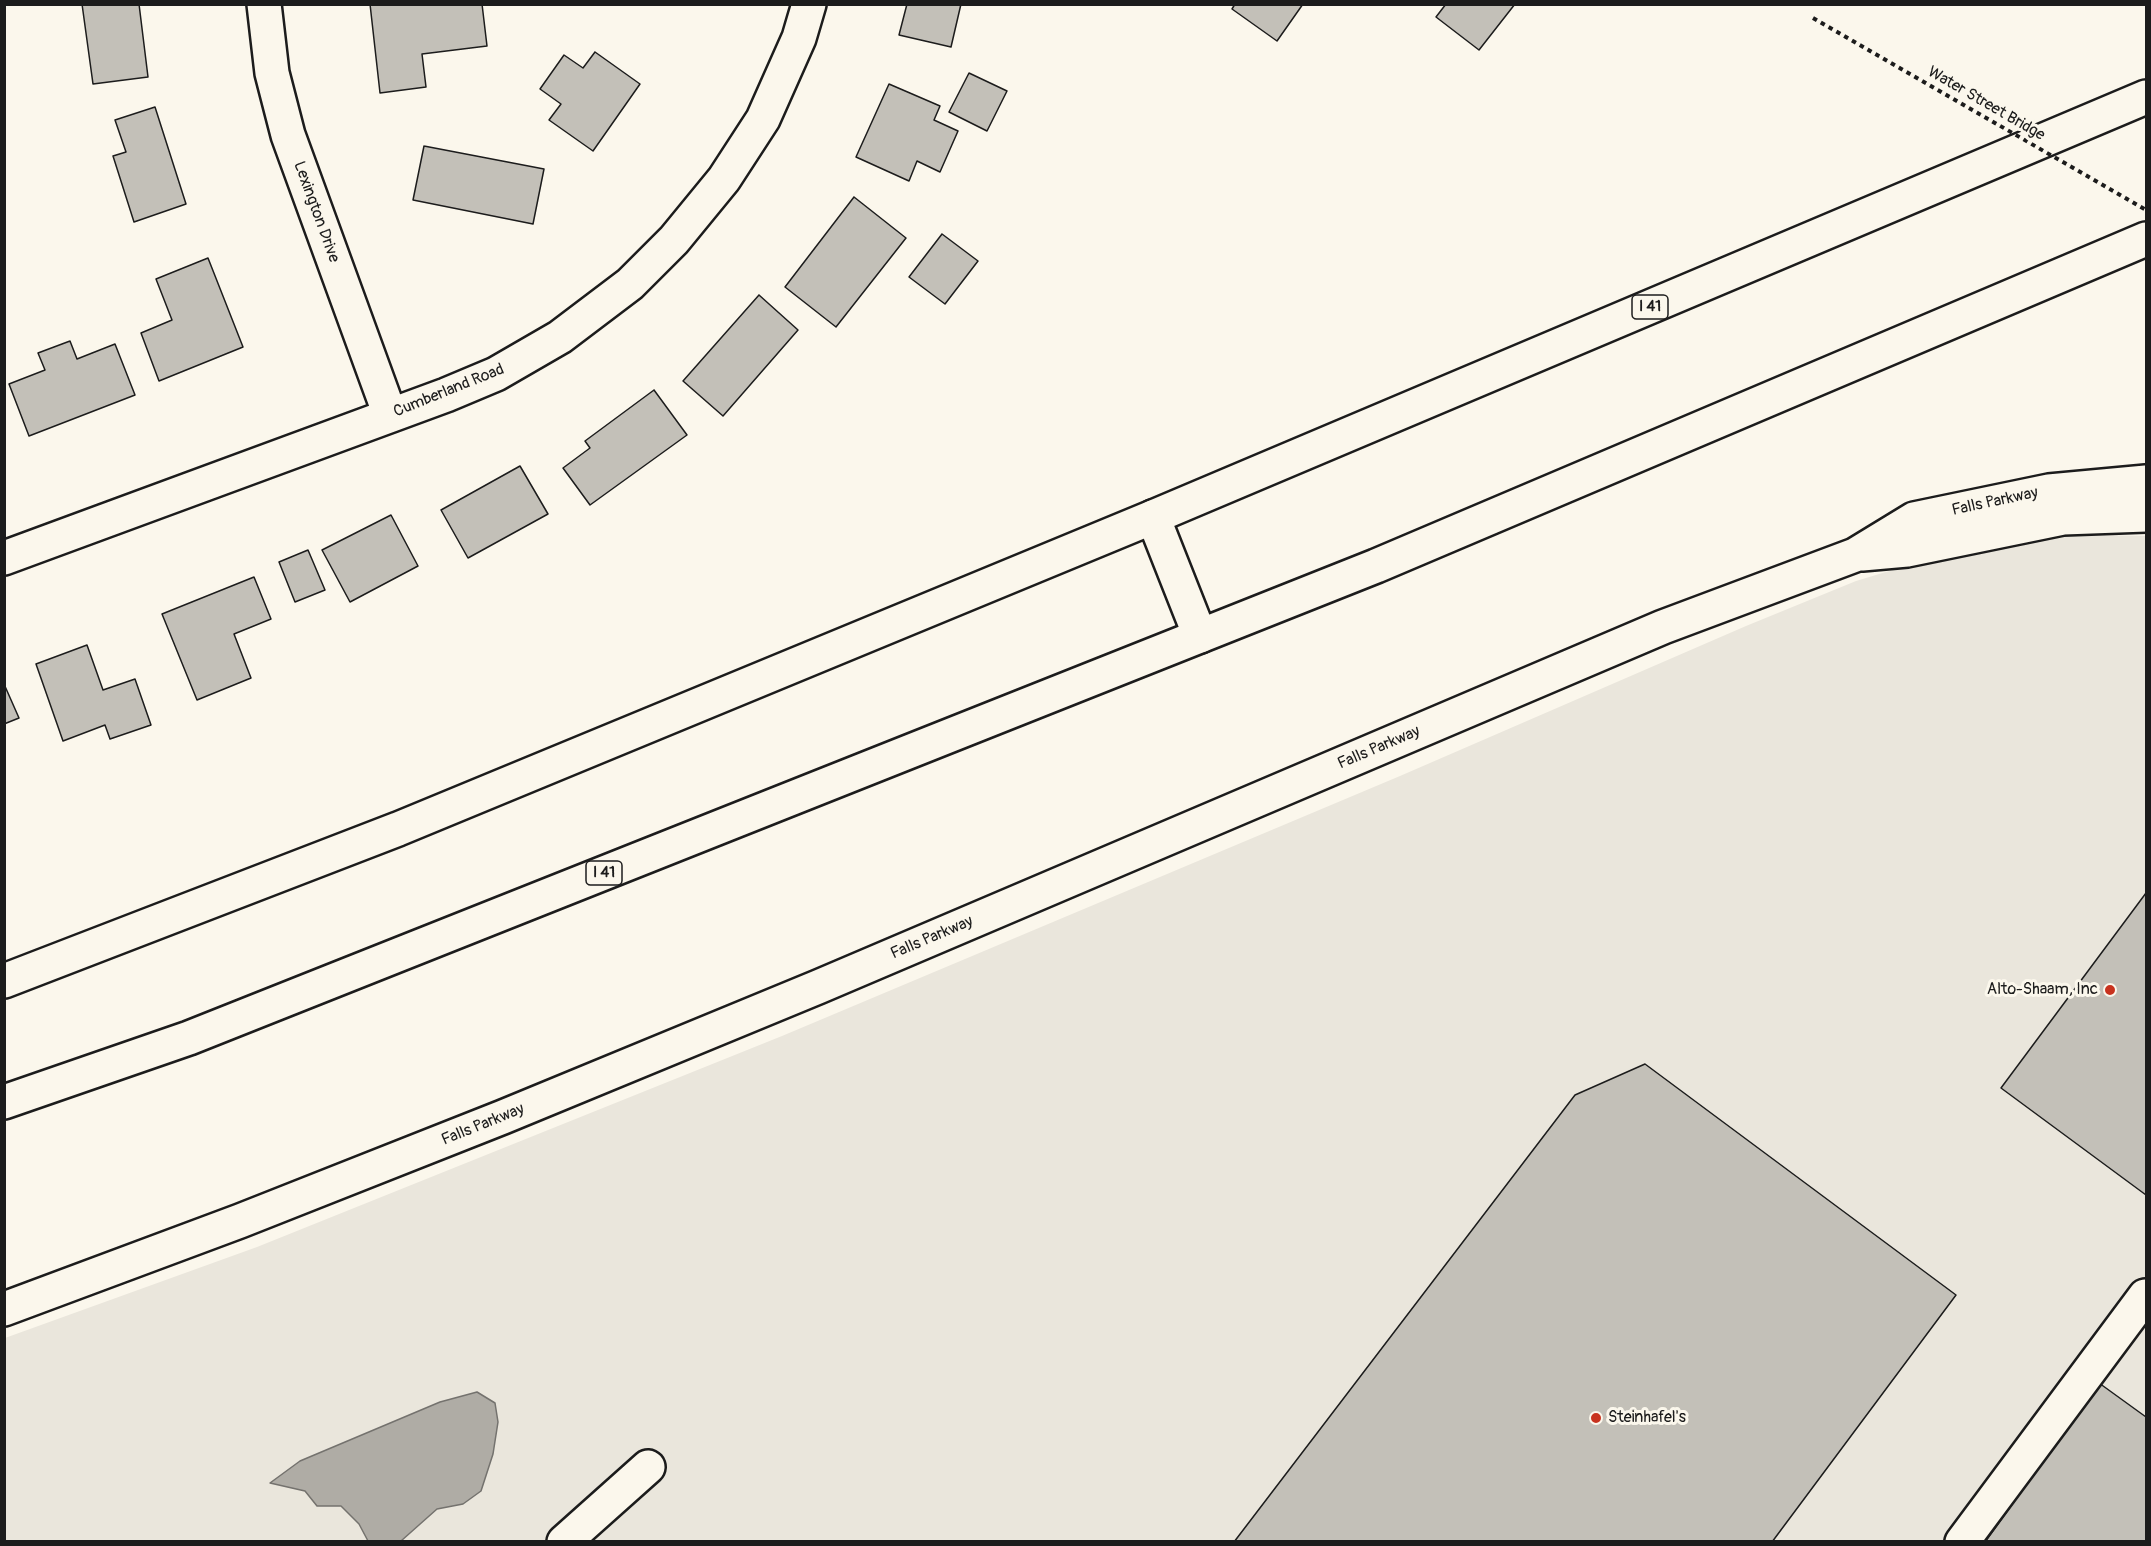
<!DOCTYPE html>
<style>
body{margin:0}
#map{position:relative;width:2151px;height:1546px;overflow:hidden;background:#fbf7ec;font-family:Pangolin,sans-serif}
canvas{display:block}
.frame{position:absolute;inset:0;border:6px solid #1c1c1c;pointer-events:none}
</style>
<div id="map">
<canvas width="2151" height="1546"></canvas>
<div class="frame"></div>
</div>
<script>
const ctx = document.querySelector('canvas').getContext('2d');
ctx.lineJoin = 'round';
function fillPath(path, color) { ctx.fillStyle = color; ctx.fill(path, 'evenodd'); }
const poly = rows => new Path2D(rows.map(r => 'M' + r).join(''));
function stroke(path, color, width, dash) { ctx.strokeStyle = color; ctx.lineWidth = width; ctx.lineCap = dash ? 'butt' : 'round'; ctx.setLineDash(dash || []); ctx.stroke(path); }
function label(font, color, halo, rows, align = 'center') {
  ctx.font = font + ' Pangolin,sans-serif'; ctx.lineWidth = 6; ctx.setLineDash([]); ctx.textBaseline = 'middle'; ctx.strokeStyle = halo; ctx.fillStyle = color; for (const [text, x, y, turn = 0] of rows) {
    ctx.save(); ctx.translate(x, y); ctx.rotate((+turn || 0) * Math.PI / 180); ctx.textAlign = isNaN(turn) ? turn : align; if (halo) ctx.strokeText(text, 0, 0); ctx.fillText(text, 0, 0); ctx.restore();
  }
}
fillPath(poly([
 [2099,535,2146,536,2146,1541,5,1542,5,1338,257,1247,782,1036,1400,776,1746,626,1856,581,1929,559,2046,537]
]), '#eae6dc');
const water = poly([
 [477,1392,495,1403,498,1422,493,1454,481,1491,463,1504,437,1509,401,1541,368,1541,359,1524,341,1506,317,1506,305,1491,270,1483,300,1461,440,1402,477,1392]
]);
fillPath(water, '#afaca5');
stroke(water, '#74726e', 1.5);
const building = poly([
 [82,4,139,4,148,77,93,84,82,4],
 [370,4,482,4,487,46,422,54,426,87,380,93,370,4],
 [907,4,961,4,951,47,899,35,907,4],
 [1235,4,1303,4,1277,41,1232,9,1235,4],
 [1446,4,1515,4,1479,50,1436,17,1446,4],
 [595,52,640,84,593,151,549,120,561,104,540,89,564,55,583,68,595,52],
 [969,73,1007,91,987,131,949,112,969,73],
 [889,84,940,106,934,120,958,131,940,172,917,161,909,181,856,157,889,84],
 [155,107,186,204,134,222,113,156,126,152,115,120,155,107],
 [424,146,544,169,533,224,413,200,424,146],
 [854,197,906,238,836,327,785,287,854,197],
 [942,234,978,261,945,304,909,277,942,234],
 [208,258,243,347,159,381,141,333,172,320,156,279,208,258],
 [759,295,798,330,723,416,683,381,759,295],
 [70,341,77,359,115,344,135,395,29,436,9,384,45,370,38,353,70,341],
 [654,390,687,435,590,505,563,468,590,448,585,441,654,390],
 [520,466,548,514,468,558,441,510,520,466],
 [391,515,418,566,350,602,322,550,391,515],
 [308,550,325,590,295,602,279,562,308,550],
 [254,577,271,619,234,634,251,678,197,700,162,614,254,577],
 [87,645,103,690,135,679,151,725,110,739,105,725,63,741,36,664,87,645],
 [4,684,19,718,4,724,4,684],
 [2146,893,2146,1195,2001,1088,2146,893],
 [1645,1064,1956,1295,1772,1542,1234,1542,1575,1095,1645,1064],
 [2099,1383,2146,1417,2146,1542,1985,1542,2099,1383]
]);
fillPath(building, '#c3c0b8');
stroke(building, '#1c1c1c', 1.5);
const minor = poly([
 [264,4,272,73,288,135,390,415],
 [1153,517,1200,636],
 [1862,554,1907,550,2063,518,2146,515],
 [4,558,446,395,496,374,560,337,630,284,674,240,724,179,763,119,799,38,809,4],
 [4,1309,240,1221,503,1117,818,987,1663,627,1855,555,1914,519,2049,491,2146,482],
 [564,1542,648,1467],
 [1962,1542,2145,1296]
]);
const highway = poly([
 [4,981,398,829,1153,517,2146,97],
 [4,1102,189,1038,1376,566,2146,239]
]);
stroke(minor, '#1c1c1c', 38);
stroke(highway, '#1c1c1c', 38);
stroke(minor, '#fbf7ec', 33);
stroke(highway, '#fbf7ec', 33);
stroke(poly([
 [1813,18,2146,210]
]), '#1c1c1c', 4, [4.5, 4.5]);
for (const [x, y, r, color] of [
 [2110,990,6,"#c8321e"],
 [1596,1418,6,"#c8321e"]
]) { const dot = new Path2D(); dot.arc(x, y, r, 0, 2 * Math.PI); ctx.fillStyle = color; ctx.fill(dot); stroke(dot, '#fbf7ec', 2); }
for (const [x, y, w] of [
 [1650,307,36],
 [604,873,36]
]) { const box = new Path2D(); box.roundRect(x - w / 2, y - 12, w, 24, 4.5); ctx.fillStyle = '#fbf7ec'; ctx.fill(box); stroke(box, '#1c1c1c', 1.5); }
label('bold 15px', '#1c1c1c', null, [
 ["I 41",1650,307],
 ["I 41",604,873]
]);
label('16px', '#1c1c1c', '#fbf7ec', [
 ["Water Street Bridge",1986,104,30],
 ["Lexington Drive",316,212,70],
 ["Cumberland Road",449,391,-22],
 ["Falls Parkway",1995,502,-12],
 ["Falls Parkway",1379,748,-23],
 ["Falls Parkway",932,938,-23],
 ["Falls Parkway",483,1125,-22]
]);
label('16px', '#1c1c1c', '#fbf7ec', [
 ["Alto-Shaam, Inc",2098,990],
 ["Steinhafel's",1608,1418,"left"]
], 'right');
</script>
